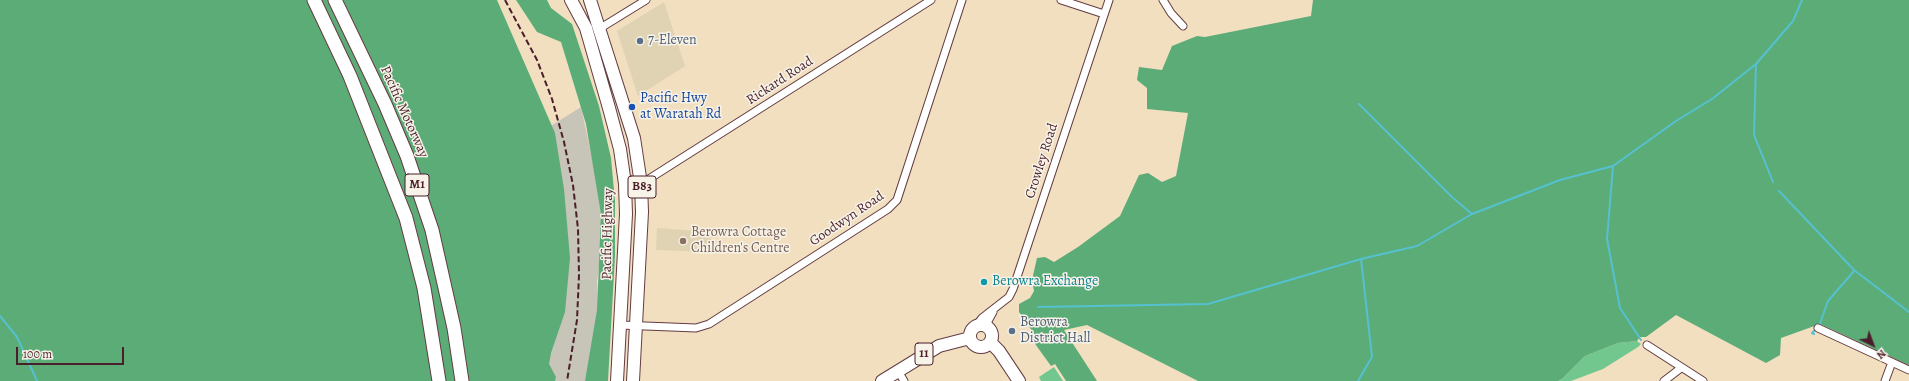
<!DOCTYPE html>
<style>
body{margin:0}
#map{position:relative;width:1909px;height:381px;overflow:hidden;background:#f1dfc0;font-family:Alegreya,serif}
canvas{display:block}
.north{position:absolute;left:1853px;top:325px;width:40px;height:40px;-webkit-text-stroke:3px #f7f3e8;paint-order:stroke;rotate:138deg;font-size:11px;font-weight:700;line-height:16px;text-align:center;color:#4a1f2b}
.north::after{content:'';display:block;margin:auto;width:14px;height:18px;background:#4a1f2b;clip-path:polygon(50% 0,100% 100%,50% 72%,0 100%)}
.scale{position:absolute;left:16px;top:347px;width:108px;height:18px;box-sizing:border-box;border:2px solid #4a1f2b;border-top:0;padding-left:5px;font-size:12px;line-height:14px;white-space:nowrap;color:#4a1f2b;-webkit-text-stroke:3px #f7f3e8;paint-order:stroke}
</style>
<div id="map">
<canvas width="1909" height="381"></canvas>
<div class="north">N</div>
<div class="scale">100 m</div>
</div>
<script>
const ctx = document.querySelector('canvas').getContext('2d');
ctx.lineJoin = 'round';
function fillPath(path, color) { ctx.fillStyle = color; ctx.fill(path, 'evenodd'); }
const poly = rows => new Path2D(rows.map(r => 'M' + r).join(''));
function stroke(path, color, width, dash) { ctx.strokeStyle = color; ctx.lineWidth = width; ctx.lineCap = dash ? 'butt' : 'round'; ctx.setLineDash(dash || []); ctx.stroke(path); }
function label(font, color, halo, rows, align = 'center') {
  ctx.font = font + ' Alegreya,serif'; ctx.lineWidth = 3; ctx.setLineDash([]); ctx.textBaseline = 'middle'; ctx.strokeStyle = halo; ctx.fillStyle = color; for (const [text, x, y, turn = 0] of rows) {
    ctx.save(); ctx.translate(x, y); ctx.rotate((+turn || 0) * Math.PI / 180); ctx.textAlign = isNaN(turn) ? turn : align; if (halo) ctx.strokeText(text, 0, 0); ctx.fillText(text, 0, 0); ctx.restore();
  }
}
fillPath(poly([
 [664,2,685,66,638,96,617,31],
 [657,228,711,232,710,252,656,250]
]), '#dfd3b4');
fillPath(poly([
 [581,107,603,210,601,251,597,281,601,364,598,381,544,381,538,134]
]), '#c7c4b8');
fillPath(poly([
 [1637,341,1641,344,1638,347,1603,369,1571,381,1558,381,1562,379,1585,356,1618,343],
 [1054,367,1063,381,1041,381,1039,377]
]), '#71c78d');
fillPath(poly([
 [0,0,497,0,555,133,564,189,570,258,565,312,551,353,549,364,556,377,555,381,0,381],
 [516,0,547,0,551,8,572,24,599,106,611,158,615,201,615,256,608,381,585,381,597,310,601,214,586,124,561,42,537,32],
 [1313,0,1909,0,1909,365,1820,324,1781,338,1780,355,1766,363,1676,315,1646,337,1640,337,1637,341,1618,343,1585,356,1562,379,1558,381,1198,381,1087,325,1064,330,1097,381,1066,381,1055,364,1051,366,1033,341,1037,338,1019,312,1019,304,1030,298,1034,291,1032,280,1037,258,1045,257,1054,262,1078,247,1120,216,1139,175,1148,173,1162,182,1176,176,1188,113,1147,109,1147,88,1137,80,1139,67,1162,70,1172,46,1197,36,1205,37,1311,16]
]), '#5cac78');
stroke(poly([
 [1756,64,1754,135,1773,182],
 [1359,104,1452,197,1472,214],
 [1613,166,1607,239,1620,308,1641,340],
 [1779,191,1854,270,1909,312],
 [1038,307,1208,304,1361,259,1417,246,1472,214,1560,180,1613,166,1676,121,1712,99,1756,64,1793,21,1802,0],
 [0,316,17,337,37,381],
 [1814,334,1812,333,1819,326,1828,301,1854,271],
 [1358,381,1372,357,1361,259]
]), '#55c1cf', 2);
const minor = poly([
 [1061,0,1104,14],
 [1163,0,1171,13,1183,26],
 [599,29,646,0],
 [641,184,931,0],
 [620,325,696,328,709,324,888,209,897,200,962,0],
 [976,326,982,318,1009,297,1013,289,1109,0],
 [988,328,988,321,993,312],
 [1818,328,1909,370],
 [1647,345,1703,381],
 [898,371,904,381],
 [1664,381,1681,368],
 [1885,381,1892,362]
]);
const primary = poly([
 [571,0,586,28,609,108,620,149,625,184,626,214,617,381],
 [590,0,634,138,641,184,642,212,633,381],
 '970 336a11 11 0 1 1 22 0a11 11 0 1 1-22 0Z',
 [990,342,999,351,1019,381],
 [882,381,939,346,970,338]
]);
const motorway = poly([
 [314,0,350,76,406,218,424,288,439,381],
 [335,0,385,104,407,156,432,230,454,328,462,381]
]);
stroke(minor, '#633c41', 9);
stroke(primary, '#633c41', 14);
stroke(motorway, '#633c41', 15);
stroke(minor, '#fff', 7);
stroke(primary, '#fff', 12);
stroke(motorway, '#fff', 13);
stroke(poly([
 [505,0,537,60,552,99,564,142,573,185,578,229,579,275,577,320,567,381]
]), '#4a1f2b', 2, [6, 3]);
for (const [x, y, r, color] of [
 [640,41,4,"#5c6f8a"],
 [632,107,4,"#1a4fb4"],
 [683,241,4,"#8d6e63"],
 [984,282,4,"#0f9aa8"],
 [1012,331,4,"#5c6f8a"]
]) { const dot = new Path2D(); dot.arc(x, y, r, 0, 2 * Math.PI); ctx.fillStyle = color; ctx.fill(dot); stroke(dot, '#f7f3e8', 1.5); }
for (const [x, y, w] of [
 [417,185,24],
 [642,187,28],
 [924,354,18]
]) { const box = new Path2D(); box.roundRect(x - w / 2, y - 11, w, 22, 3); ctx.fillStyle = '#f7f3e8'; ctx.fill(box); stroke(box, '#4a1f2b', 1); }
label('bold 13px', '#4a1f2b', null, [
 ["M1",417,185],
 ["B83",642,187],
 ["11",924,354]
]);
label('14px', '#4e5e75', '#f7f3e8', [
 ["7-Eleven",648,41],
 ["Berowra",1020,323],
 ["District Hall",1020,339]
], 'left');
label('14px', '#4a1f2b', '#f7f3e8', [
 ["Rickard Road",780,81,-33],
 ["Pacific Motorway",404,112,66],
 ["Crowley Road",1042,161,-72],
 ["Goodwyn Road",847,219,-34],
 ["Pacific Highway",608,234,-89]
]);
label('14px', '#164399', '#f7f3e8', [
 ["Pacific Hwy",640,99],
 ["at Waratah Rd",640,115]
], 'left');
label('14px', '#785e54', '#f7f3e8', [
 ["Berowra Cottage",691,233],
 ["Children's Centre",691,249]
], 'left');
label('14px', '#0d838f', '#f7f3e8', [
 ["Berowra Exchange",992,282]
], 'left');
</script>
